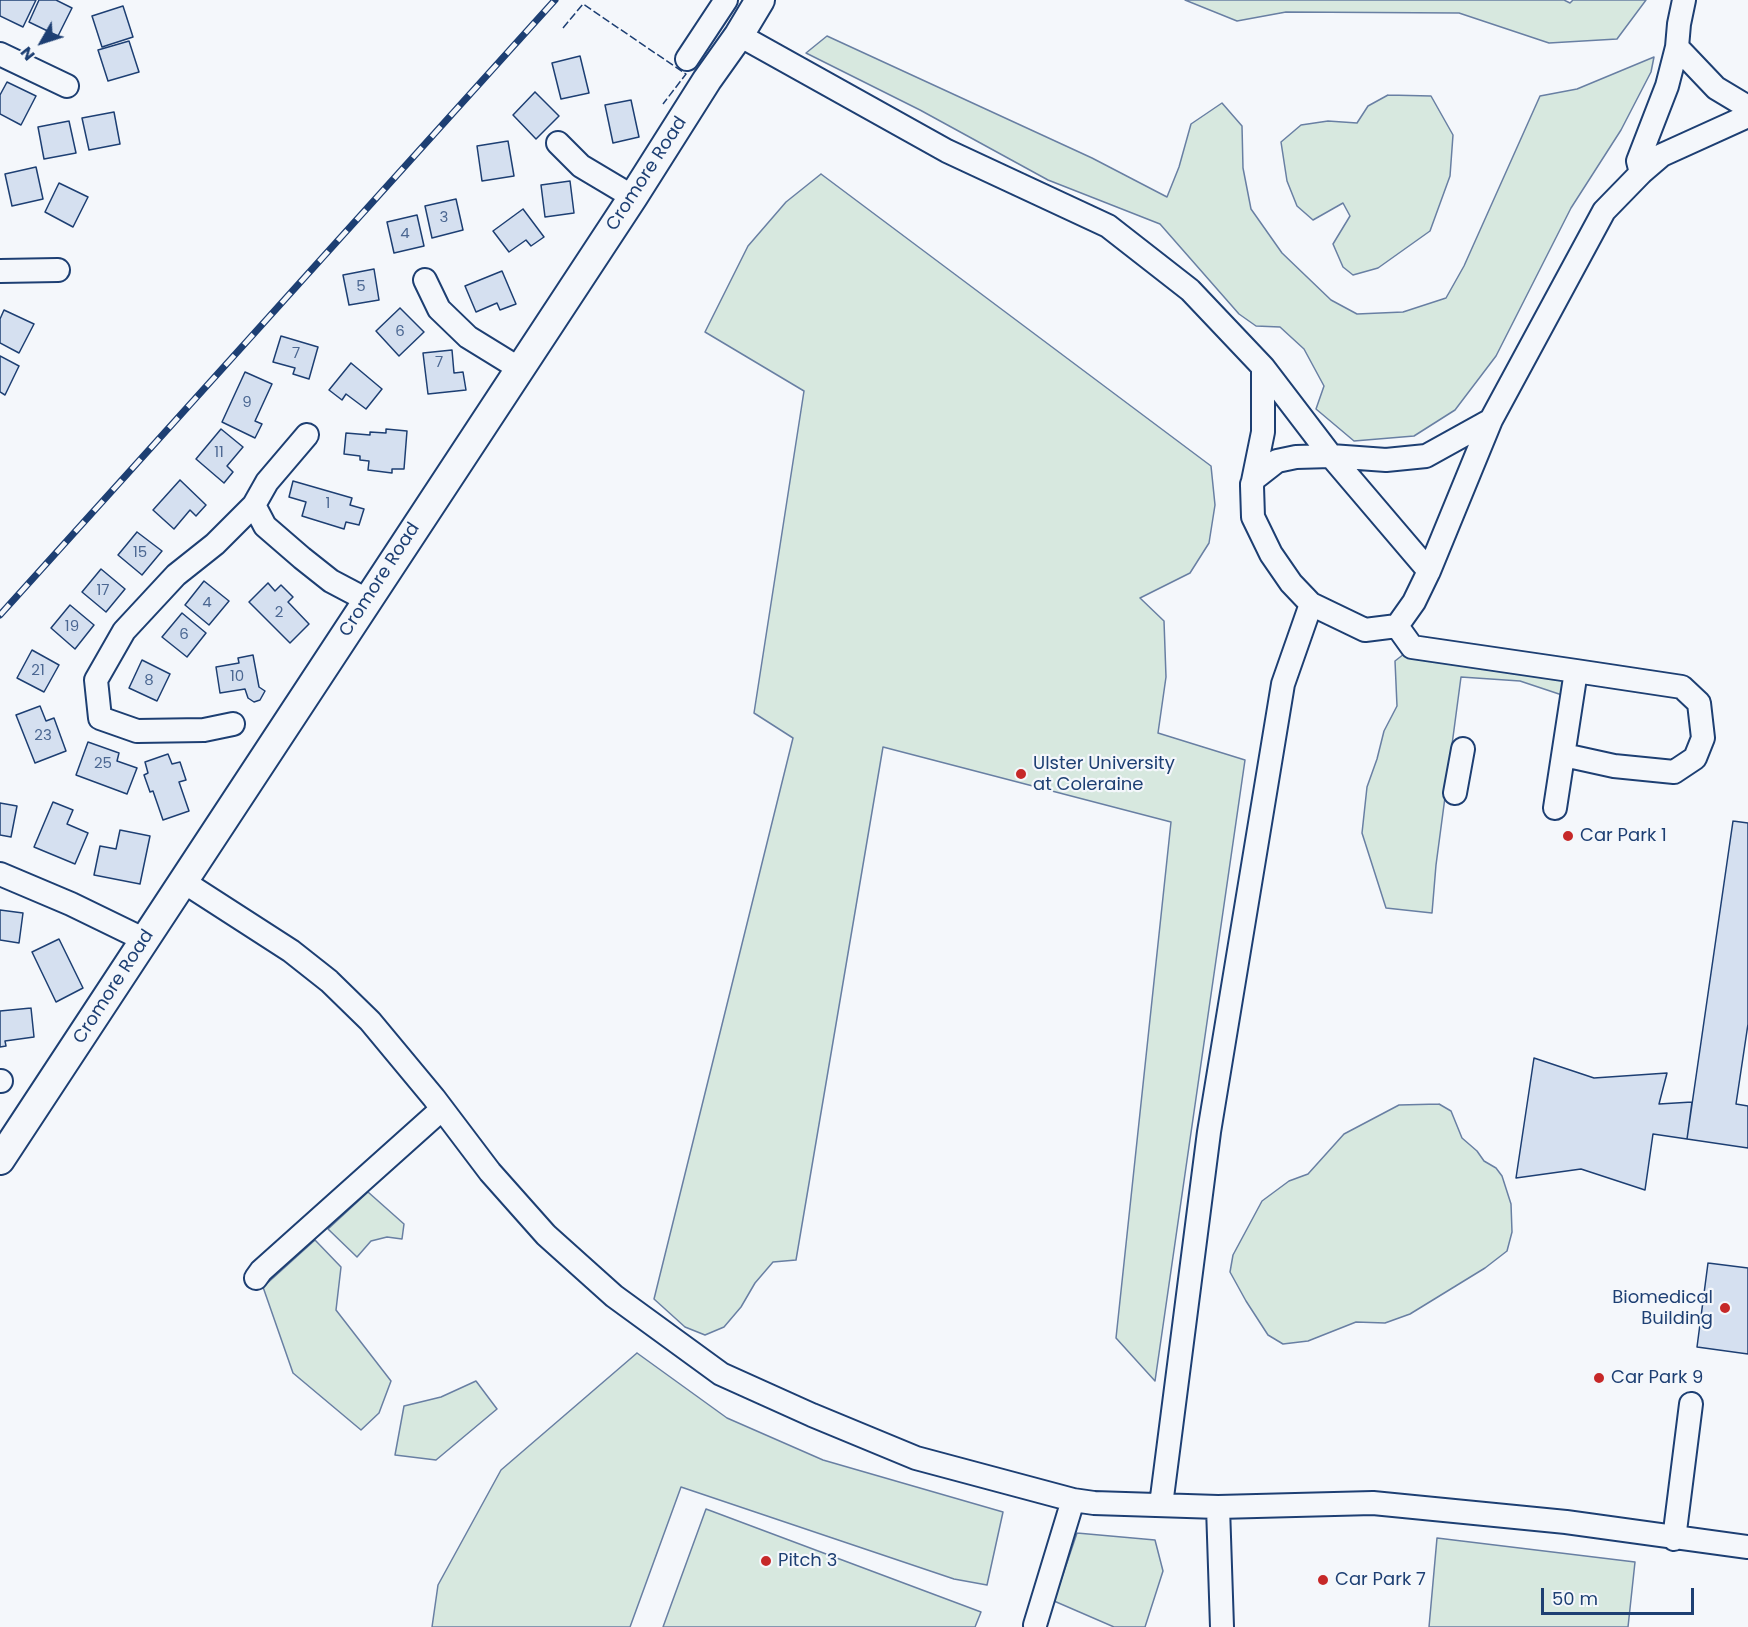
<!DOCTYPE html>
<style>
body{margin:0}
#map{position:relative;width:1748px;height:1627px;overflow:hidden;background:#f4f7fb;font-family:Poppins,sans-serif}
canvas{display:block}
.north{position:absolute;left:12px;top:12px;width:60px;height:60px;-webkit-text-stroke:4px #f4f7fb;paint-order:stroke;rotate:231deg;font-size:16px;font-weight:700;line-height:24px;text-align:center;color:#1d3f73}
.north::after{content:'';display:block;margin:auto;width:21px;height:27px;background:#1d3f73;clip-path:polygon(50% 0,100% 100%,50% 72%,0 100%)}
.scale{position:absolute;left:1541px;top:1588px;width:153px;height:27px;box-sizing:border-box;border:3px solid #1d3f73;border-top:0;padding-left:8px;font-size:18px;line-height:21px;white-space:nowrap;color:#1d3f73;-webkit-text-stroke:4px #f4f7fb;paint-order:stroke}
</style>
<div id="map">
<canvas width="1748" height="1627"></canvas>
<div class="north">N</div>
<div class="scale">50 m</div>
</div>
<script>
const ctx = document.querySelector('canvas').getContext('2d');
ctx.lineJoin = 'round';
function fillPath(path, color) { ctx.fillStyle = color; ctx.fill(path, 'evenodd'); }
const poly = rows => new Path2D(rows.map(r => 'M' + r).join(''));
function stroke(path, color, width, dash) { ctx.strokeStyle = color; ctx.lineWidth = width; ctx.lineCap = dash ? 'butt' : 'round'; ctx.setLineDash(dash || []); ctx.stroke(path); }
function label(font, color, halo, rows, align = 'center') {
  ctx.font = font + ' Poppins,sans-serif'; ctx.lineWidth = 4.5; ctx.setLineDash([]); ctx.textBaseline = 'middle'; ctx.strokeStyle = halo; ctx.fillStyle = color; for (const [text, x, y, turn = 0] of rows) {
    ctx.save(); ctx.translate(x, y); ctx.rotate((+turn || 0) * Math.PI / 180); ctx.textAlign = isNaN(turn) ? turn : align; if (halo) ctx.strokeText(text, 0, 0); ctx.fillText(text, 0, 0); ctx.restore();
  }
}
const green = poly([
 [1185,0,1564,0,1570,3,1573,0,1646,0,1617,39,1549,43,1459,13,1286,12,1237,21,1185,0],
 [827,36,1092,158,1167,197,1179,167,1191,124,1222,103,1242,126,1243,168,1251,209,1282,253,1331,300,1357,314,1403,312,1446,298,1464,266,1540,96,1577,89,1654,57,1651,72,1621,130,1571,208,1496,356,1455,410,1414,436,1354,441,1316,409,1324,386,1304,349,1280,327,1256,326,1239,314,1160,224,1048,180,920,110,806,53,827,36],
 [1388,95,1431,96,1453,135,1450,176,1430,231,1378,268,1353,275,1343,267,1333,244,1350,216,1343,203,1313,220,1297,206,1287,181,1281,142,1301,125,1328,121,1357,123,1368,106,1388,95],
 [821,174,1211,466,1215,505,1209,543,1190,573,1140,598,1164,621,1166,677,1158,733,1245,760,1155,1381,1116,1338,1171,822,883,747,796,1260,773,1262,755,1283,741,1307,724,1327,705,1335,685,1327,654,1299,793,738,754,713,804,391,705,332,748,246,786,202,821,174],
 [1404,654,1579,679,1577,700,1520,681,1461,677,1436,865,1432,913,1386,908,1362,833,1367,787,1377,759,1384,731,1397,706,1395,661,1404,654],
 [1439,1104,1451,1111,1462,1138,1477,1151,1484,1161,1496,1168,1502,1176,1511,1204,1512,1232,1507,1251,1485,1268,1410,1314,1385,1323,1356,1322,1308,1341,1283,1344,1268,1335,1246,1301,1230,1272,1233,1255,1262,1201,1289,1181,1308,1174,1344,1134,1399,1105,1439,1104],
 [368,1192,404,1224,402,1239,387,1237,371,1241,357,1257,328,1229,368,1192],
 [315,1240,341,1267,336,1310,391,1381,379,1413,361,1430,293,1373,263,1287,315,1240],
 [637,1353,727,1418,823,1460,1003,1512,987,1585,954,1579,681,1487,630,1627,432,1627,438,1585,501,1470,637,1353],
 [476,1381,497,1409,436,1460,395,1455,404,1406,441,1397,476,1381],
 [706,1509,981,1612,975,1627,663,1627,706,1509],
 [1077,1533,1155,1540,1163,1571,1145,1627,1114,1627,1054,1601,1077,1533],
 [1437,1538,1635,1562,1628,1627,1429,1627,1437,1538]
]);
fillPath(green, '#d7e8df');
stroke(green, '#687fa3', 1.5);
const building = poly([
 [0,0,36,0,23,27,0,16,0,0],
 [39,0,56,0,72,8,58,36,29,22,39,0],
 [123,6,133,37,102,47,92,16,123,6],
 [129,41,139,72,108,81,98,50,129,41],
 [580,56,589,93,561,99,552,63,580,56],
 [7,82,36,96,21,125,0,114,0,95,7,82],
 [535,92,559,116,536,139,513,115,535,92],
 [631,100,639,137,613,143,605,105,631,100],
 [114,112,120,144,89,150,82,118,114,112],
 [69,121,76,153,44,159,38,127,69,121],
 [508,141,514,176,482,181,477,146,508,141],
 [36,167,43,199,12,206,5,174,36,167],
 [570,181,574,213,545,217,541,185,570,181],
 [59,183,88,197,73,227,45,212,59,183],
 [456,199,463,230,432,238,425,206,456,199],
 [523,209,544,237,531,246,526,240,509,252,493,231,523,209],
 [417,215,424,246,394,253,387,222,417,215],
 [374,269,379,300,349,305,343,275,374,269],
 [502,271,516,304,500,310,497,303,476,312,465,286,502,271],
 [400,308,424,332,399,356,376,331,400,308],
 [4,310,34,324,19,353,0,343,0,319,4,310],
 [281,336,318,347,309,379,293,374,295,368,273,362,281,336],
 [452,350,454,373,463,372,466,390,428,394,423,353,452,350],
 [0,356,19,366,5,395,0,392,0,356],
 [351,363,382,389,366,409,346,394,342,400,329,390,351,363],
 [245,372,272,384,255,421,262,424,255,438,222,422,245,372],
 [221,429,243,447,227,466,233,472,224,483,196,459,221,429],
 [386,429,407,431,404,469,392,469,392,473,368,470,369,461,360,460,360,456,344,454,346,433,370,435,370,432,386,433,386,429],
 [180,480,206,505,196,516,190,510,174,529,153,510,180,480],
 [293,481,352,498,350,505,364,509,359,525,346,522,344,529,302,516,306,502,289,497,293,481],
 [137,532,162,551,142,575,118,555,137,532],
 [101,569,125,589,106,612,82,592,101,569],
 [204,581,229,601,209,625,185,605,204,581],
 [268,583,275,591,281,585,293,597,288,602,309,624,290,643,249,602,268,583],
 [70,605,94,625,75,649,51,628,70,605],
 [182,613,206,633,187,657,162,637,182,613],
 [32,650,59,665,44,692,17,678,32,650],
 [253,655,259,687,265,691,260,700,254,702,248,698,245,689,220,693,216,667,239,663,238,658,253,655],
 [142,660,170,674,157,701,129,688,142,660],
 [40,706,46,721,54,718,66,751,35,763,16,715,40,706],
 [88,742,119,753,117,761,137,768,127,794,76,775,88,742],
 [168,754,172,764,180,762,186,780,179,782,189,811,163,820,153,791,150,792,144,775,148,773,145,762,168,754],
 [53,802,73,810,67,824,88,833,75,864,34,847,53,802],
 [0,803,17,806,11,837,0,835,0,803],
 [1733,821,1748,823,1748,1024,1736,1104,1748,1106,1748,1148,1687,1139,1733,821],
 [120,830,150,836,140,884,94,875,100,846,116,849,120,830],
 [0,910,23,913,19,943,0,940,0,910],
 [59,939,83,988,56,1002,32,952,59,939],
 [31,1008,34,1037,5,1041,6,1046,0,1047,0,1011,31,1008],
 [1534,1058,1594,1078,1667,1073,1659,1104,1692,1102,1687,1139,1653,1134,1645,1190,1581,1169,1516,1178,1534,1058],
 [1708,1263,1748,1268,1748,1354,1697,1347,1708,1263]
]);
fillPath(building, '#d5e0f0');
stroke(building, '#1d3f73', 1.5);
const minor = poly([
 [739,35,947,151,1108,226,1190,290,1263,367,1331,456,1429,571],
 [1677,47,1716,88,1746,106,1747,116],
 [0,54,67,86],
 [687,59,726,0],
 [558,143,581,166,633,197],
 [1641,173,1638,161,1667,86,1677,47,1679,24,1684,0],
 [0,271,58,270],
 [425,280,439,309,468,337,520,369],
 [1263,367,1263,432,1252,486,1253,517,1271,554,1291,583,1311,604,1365,630,1397,626,1414,602,1429,571,1491,420,1604,211,1641,173,1662,155,1748,116],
 [1252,484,1254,479,1277,461,1296,457,1331,456,1386,460,1426,456,1491,420],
 [254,505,265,526,302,558,331,581,367,600],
 [1397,626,1412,647,1576,671,1555,808],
 [233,724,204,730,137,731,100,718,96,680,124,631,176,575,215,544,254,505,267,482,307,435],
 [1564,755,1614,766,1674,772,1695,758,1703,738,1699,703,1682,687,1576,671],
 [1455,793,1463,749],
 [0,874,71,904,145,940],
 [184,882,291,951,329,981,370,1021,434,1098,490,1172,546,1235,614,1296,721,1374,812,1415,916,1458,1073,1500,1094,1503,1218,1507,1373,1503,1566,1522,1748,1547],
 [0,1081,1,1081],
 [256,1278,261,1271,442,1109],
 [1161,1505,1209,1132,1283,684,1311,604],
 [1218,1507,1222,1627],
 [1674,1539,1691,1404],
 [1035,1625,1073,1500]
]);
const major = poly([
 [0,1160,633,197,707,80,739,35,760,0]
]);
stroke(minor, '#1d3f73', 26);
stroke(major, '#1d3f73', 32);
stroke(minor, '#f4f7fb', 22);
stroke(major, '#f4f7fb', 28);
const rail = poly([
 [0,615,555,0]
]);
stroke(rail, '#1d3f73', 7);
stroke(rail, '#f4f7fb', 4.5, [14]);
stroke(poly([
 [563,28,583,4,686,74,663,104]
]), '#1d3f73', 1.5, [8, 3]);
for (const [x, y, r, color] of [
 [1021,774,6,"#c62828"],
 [1568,836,6,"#c62828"],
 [1725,1308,6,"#c62828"],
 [1599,1378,6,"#c62828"],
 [766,1561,6,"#c62828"],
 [1323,1580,6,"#c62828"]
]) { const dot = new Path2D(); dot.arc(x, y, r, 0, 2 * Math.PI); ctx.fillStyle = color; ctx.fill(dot); stroke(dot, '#f4f7fb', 2); }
label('15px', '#4b6792', null, [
 ["3",444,218],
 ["4",405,234],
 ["5",361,287],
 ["6",400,332],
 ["7",296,354],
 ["7",439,363],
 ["9",247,403],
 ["11",219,453],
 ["1",328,504],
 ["15",140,553],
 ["17",103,591],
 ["4",207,603],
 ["2",279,613],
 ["19",72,627],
 ["6",184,635],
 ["21",38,671],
 ["10",237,677],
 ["8",149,681],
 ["23",43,736],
 ["25",103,764]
]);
label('18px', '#1d3f73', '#f4f7fb', [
 ["Cromore Road",647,174,-57],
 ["Cromore Road",380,580,-57],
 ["Cromore Road",114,987,-57]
]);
label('18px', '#1d3f73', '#f4f7fb', [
 ["Ulster University",1033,764],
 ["at Coleraine",1033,785],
 ["Car Park 1",1580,836],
 ["Biomedical",1713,1298,"right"],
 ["Building",1713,1319,"right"],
 ["Car Park 9",1611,1378],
 ["Pitch 3",778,1561],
 ["Car Park 7",1335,1580]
], 'left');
</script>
